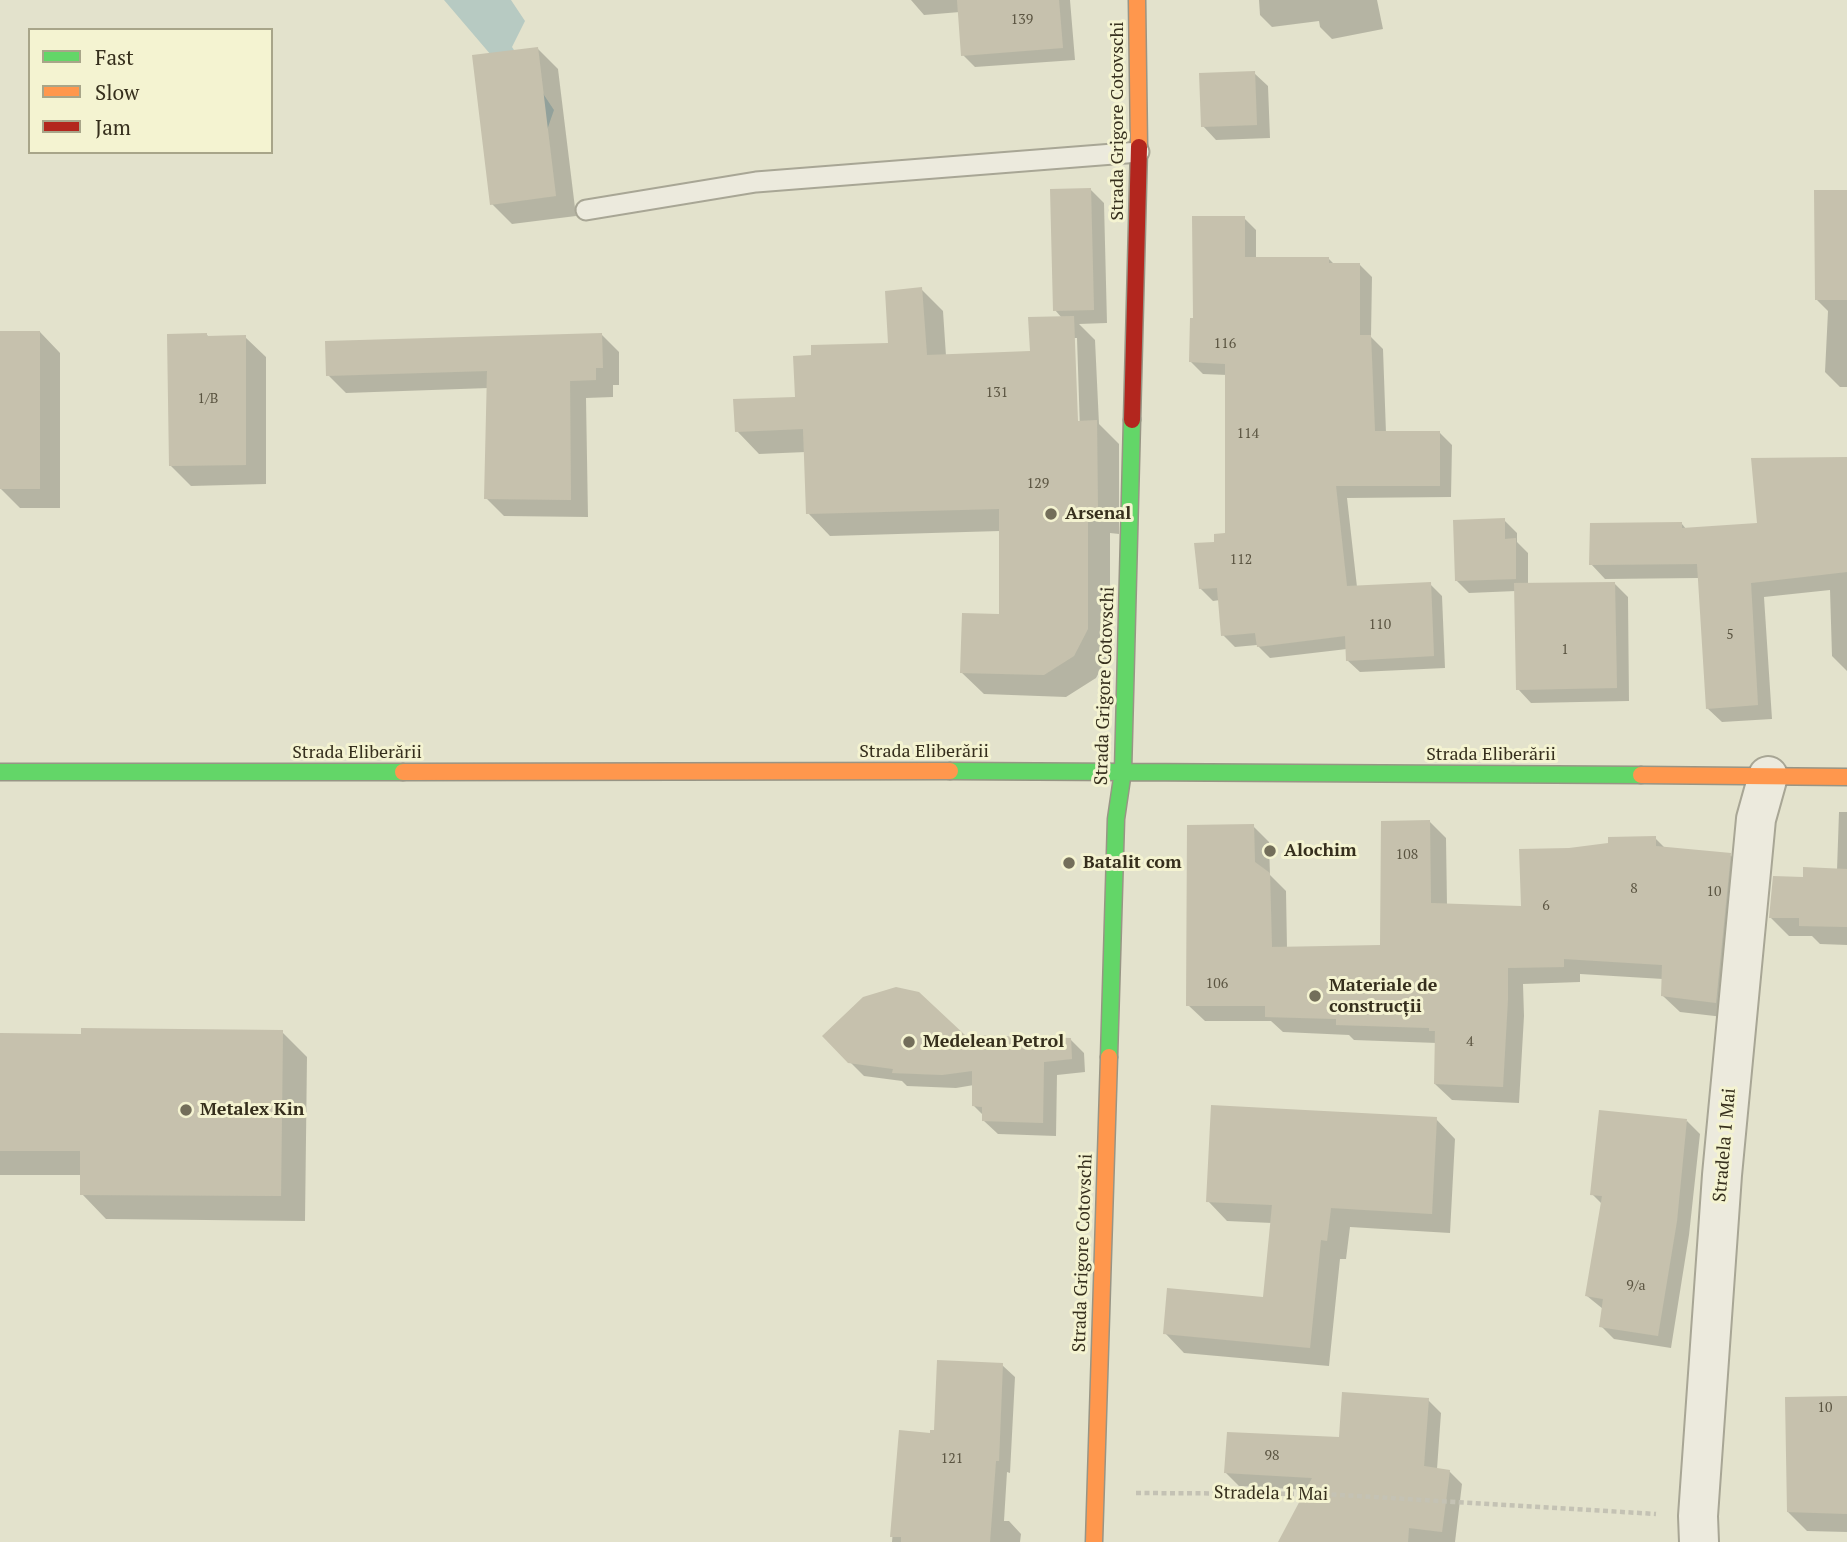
<!DOCTYPE html>
<meta charset="utf-8">
<style>
body{margin:0}
#map{position:relative;width:1847px;height:1542px;overflow:hidden;background:#e3e2cc;font-family:"PT Serif",serif}
canvas{display:block}
.legend{position:absolute;left:28px;top:28px;width:245px;height:126px;box-sizing:border-box;background:#f4f3d1;border:2px solid #a8a589;margin:0;padding:9px 12px;list-style:none;font-size:21px;color:#362f1d}
.legend li{display:flex;align-items:center;gap:14px;height:35px}
.legend b{width:35px;border:2px solid #a8a589}
</style>
<div id="map">
<canvas width="1847" height="1542"></canvas>
<ul class="legend">
<li><b style="height:9px;background:#63d668"></b>Fast</li>
<li><b style="height:9px;background:#ff974d"></b>Slow</li>
<li><b style="height:9px;background:#b3261e"></b>Jam</li>
</ul>
</div>
<script>
const ctx = document.querySelector('canvas').getContext('2d');
ctx.lineJoin = 'round';
function fillPath(path, color) { ctx.fillStyle = color; ctx.fill(path, 'evenodd'); }
const poly = rows => new Path2D(rows.map(r => 'M' + r).join(''));
function stroke(path, color, width, dash) { ctx.strokeStyle = color; ctx.lineWidth = width; ctx.lineCap = dash ? 'butt' : 'round'; ctx.setLineDash(dash || []); ctx.stroke(path); }
function label(font, color, halo, rows, align = 'center') {
  ctx.font = font + ' "PT Serif",serif'; ctx.lineWidth = 6; ctx.setLineDash([]); ctx.textBaseline = 'middle'; ctx.strokeStyle = halo; ctx.fillStyle = color; for (const [text, x, y, turn = 0] of rows) {
    ctx.save(); ctx.translate(x, y); ctx.rotate((+turn || 0) * Math.PI / 180); ctx.textAlign = isNaN(turn) ? turn : align; if (halo) ctx.strokeText(text, 0, 0); ctx.fillText(text, 0, 0); ctx.restore();
  }
}
fillPath(poly([
 [444,0,511,0,525,21,512,47,554,110,545,136,491,55]
]), '#b7cac2');
fillPath(poly([
 [911,0,1070,0,1075,60,975,67,963,55,960,12,924,15],
 [1259,0,1377,0,1383,29,1332,39,1320,27,1319,21,1272,27,1260,15],
 [537,48,558,69,576,216,512,224,492,204],
 [1254,73,1268,86,1270,138,1216,140,1203,126],
 [1090,189,1104,203,1107,323,1079,324,1095,340,1099,424,1119,444,1119,534,1110,533,1110,652,1096,678,1066,697,984,694,961,672,1001,616,1000,531,830,536,808,513,806,452,759,454,737,431,890,345,921,289,943,311,946,356,1032,353,1062,318,1055,310],
 [1073,338,1077,338,1080,430,1076,430],
 [1816,192,1847,192,1847,387,1840,387,1825,372,1828,311,1817,300],
 [1244,218,1256,230,1256,259,1328,258,1334,264,1360,265,1372,277,1371,337,1383,349,1386,433,1440,433,1452,445,1451,497,1347,498,1357,587,1430,584,1442,596,1445,668,1360,672,1347,660,1347,649,1270,658,1257,645,1235,647,1223,635,1220,600,1213,601,1200,588,1216,543,1227,535,1227,375,1203,374,1191,362,1195,319],
 [0,332,40,332,60,353,60,508,20,508,0,488],
 [601,334,619,352,619,385,613,385,613,397,586,398,588,517,504,516,486,498,489,388,346,393,328,375],
 [207,335,210,338,245,337,266,357,266,484,191,486,170,465],
 [1847,458,1847,671,1832,656,1830,590,1764,597,1772,719,1722,722,1707,708,1699,578,1605,579,1591,564,1682,524,1687,530,1759,525],
 [1504,520,1517,533,1517,542,1528,553,1528,584,1614,583,1628,597,1629,701,1531,703,1518,689,1516,591,1469,593,1456,580],
 [1839,812,1847,812,1847,945,1820,944,1812,936,1789,936,1770,917,1805,879,1837,870],
 [1430,822,1446,838,1447,905,1523,908,1569,850,1655,838,1666,849,1730,855,1746,871,1732,1018,1680,1012,1663,996,1663,979,1580,974,1580,982,1523,984,1524,1016,1519,1103,1452,1100,1435,1084,1437,1043,1354,1040,1349,1035,1283,1032,1271,1021,1205,1021,1188,1005,1253,826,1269,842,1270,875,1286,891,1287,948,1381,947],
 [282,1032,307,1057,305,1221,106,1219,82,1194,82,1175,0,1175,0,1035],
 [824,1036,1070,1039,1084,1053,1085,1072,1057,1075,1056,1136,998,1134,984,1121,984,1116,974,1106,974,1085,956,1088,907,1086,902,1081,864,1076],
 [1436,1119,1455,1139,1450,1233,1350,1227,1346,1259,1340,1259,1329,1366,1184,1353,1165,1333,1264,1299,1272,1223,1227,1221,1208,1201],
 [1687,1121,1700,1134,1689,1235,1671,1348,1614,1339,1601,1326,1603,1309,1587,1296,1602,1204,1592,1194],
 [1002,1365,1015,1377,1010,1473,1007,1472,1004,1521,1009,1521,1021,1534,1020,1542,892,1542,901,1432,932,1435],
 [1847,1398,1847,1532,1807,1531,1788,1512,1787,1399],
 [1428,1400,1441,1413,1437,1469,1449,1471,1462,1484,1455,1542,1280,1542,1308,1490,1239,1486,1226,1473,1341,1439]
]), '#0003');
fillPath(poly([
 [957,0,1059,0,1063,48,961,56],
 [538,47,556,196,490,205,472,55],
 [1255,71,1257,125,1201,127,1199,73],
 [1091,188,1094,310,1053,311,1050,189],
 [1814,190,1847,190,1847,300,1815,300],
 [1192,216,1245,216,1245,257,1329,257,1329,263,1360,263,1360,335,1371,335,1375,431,1440,431,1440,486,1336,486,1347,586,1431,582,1434,656,1346,661,1345,636,1257,647,1255,633,1221,636,1217,588,1199,589,1194,543,1214,542,1214,534,1225,533,1225,364,1189,362,1190,318,1193,318],
 [922,287,927,355,1030,351,1028,317,1074,316,1078,421,1097,420,1098,512,1088,512,1088,629,1074,656,1044,675,960,673,962,613,999,614,999,509,806,514,803,429,735,432,733,399,795,397,793,356,811,355,811,345,888,343,885,291],
 [0,331,40,331,40,489,0,489],
 [207,333,207,336,246,335,246,465,169,466,167,334],
 [602,333,603,368,596,368,596,380,570,381,571,500,484,499,487,371,326,376,325,341],
 [1847,457,1847,572,1751,583,1758,705,1706,709,1697,564,1589,565,1590,523,1682,522,1682,528,1757,523,1751,458],
 [1505,518,1505,539,1516,538,1516,579,1455,581,1453,520],
 [1615,582,1617,688,1516,690,1514,583],
 [1430,820,1431,903,1521,906,1519,849,1569,848,1608,843,1608,837,1656,836,1656,846,1731,853,1716,1003,1661,996,1662,965,1564,959,1564,967,1508,968,1508,999,1503,1087,1434,1084,1435,1031,1429,1031,1429,1028,1336,1025,1336,1019,1265,1017,1265,1006,1186,1006,1187,825,1254,824,1255,862,1270,873,1272,947,1380,945,1381,821],
 [1803,867,1847,869,1847,927,1799,926,1799,918,1769,918,1773,876,1803,877],
 [896,987,919,992,965,1035,1071,1038,1072,1059,1044,1062,1043,1123,982,1121,982,1107,972,1106,972,1071,942,1075,892,1073,893,1069,848,1063,822,1036,863,997],
 [81,1028,283,1030,281,1196,80,1195,80,1151,0,1151,0,1033,81,1034],
 [1211,1105,1437,1117,1432,1214,1331,1208,1327,1241,1321,1240,1310,1348,1163,1334,1167,1288,1263,1297,1272,1205,1206,1202],
 [1599,1110,1687,1119,1677,1221,1658,1336,1599,1327,1603,1299,1585,1296,1602,1196,1590,1195],
 [937,1360,1003,1363,999,1461,996,1461,990,1542,901,1542,901,1537,890,1537,899,1430,930,1433,930,1430,934,1430],
 [1342,1392,1429,1398,1424,1466,1450,1470,1442,1532,1409,1528,1408,1542,1278,1542,1312,1478,1224,1473,1227,1432,1339,1437],
 [1847,1396,1847,1514,1787,1512,1785,1397]
]), '#c6c1ad');
const lane = poly([
 [586,210,756,182,1139,152]
]);
const street = poly([
 [1699,1542,1698,1516,1722,1175,1756,819,1768,776]
]);
const fast = poly([
 [950,771,1641,775],
 [0,772,403,772],
 [1109,1057,1116,819,1123,771,1132,420]
]);
const slow = poly([
 [1137,0,1139,147],
 [403,772,950,771],
 [1641,775,1847,777],
 [1094,1542,1109,1057]
]);
const jam = poly([
 [1132,420,1139,147]
]);
stroke(lane, '#a8a695', 23);
stroke(street, '#a8a695', 42);
stroke(fast, '#989585', 19);
stroke(slow, '#989585', 19);
stroke(jam, '#989585', 19);
stroke(poly([
 [1136,1493,1323,1494,1656,1514]
]), '#c4c2b4', 4.5, [5, 3.5]);
stroke(lane, '#eceadd', 19);
stroke(street, '#eceadd', 38);
stroke(fast, '#63d668', 16);
stroke(slow, '#ff974d', 16);
stroke(jam, '#b3261e', 16);
for (const [x, y, r, color] of [
 [1051,514,7,"#736e5a"],
 [1270,851,7,"#736e5a"],
 [1069,863,7,"#736e5a"],
 [1315,996,7,"#736e5a"],
 [909,1042,7,"#736e5a"],
 [186,1110,7,"#736e5a"]
]) { const dot = new Path2D(); dot.arc(x, y, r, 0, 2 * Math.PI); ctx.fillStyle = color; ctx.fill(dot); stroke(dot, '#f4f3d1', 2.5); }
label('14px', '#5a5441', null, [
 ["139",1022,20],
 ["116",1225,344],
 ["131",997,393],
 ["1/B",208,399],
 ["114",1248,434],
 ["129",1038,484],
 ["112",1241,560],
 ["110",1380,625],
 ["5",1730,635],
 ["1",1565,650],
 ["108",1407,855],
 ["8",1634,889],
 ["10",1714,892],
 ["6",1546,906],
 ["106",1217,984],
 ["4",1470,1042],
 ["9/a",1636,1286],
 ["10",1825,1408],
 ["98",1272,1456],
 ["121",952,1459]
]);
label('18px', '#362f1d', '#f4f3d1', [
 ["Strada Grigore Cotovschi",1118,121,-90],
 ["Strada Grigore Cotovschi",1105,686,-88],
 ["Strada Eliberării",924,752],
 ["Strada Eliberării",357,753],
 ["Strada Eliberării",1491,755],
 ["Stradela 1 Mai",1725,1145,-85],
 ["Strada Grigore Cotovschi",1083,1253,-88],
 ["Stradela 1 Mai",1271,1494,1]
]);
label('bold 18px', '#362f1d', '#f4f3d1', [
 ["Arsenal",1065,514],
 ["Alochim",1284,851],
 ["Batalit com",1083,863],
 ["Materiale de",1329,986],
 ["construcții",1329,1007],
 ["Medelean Petrol",923,1042],
 ["Metalex Kin",200,1110]
], 'left');
</script>
